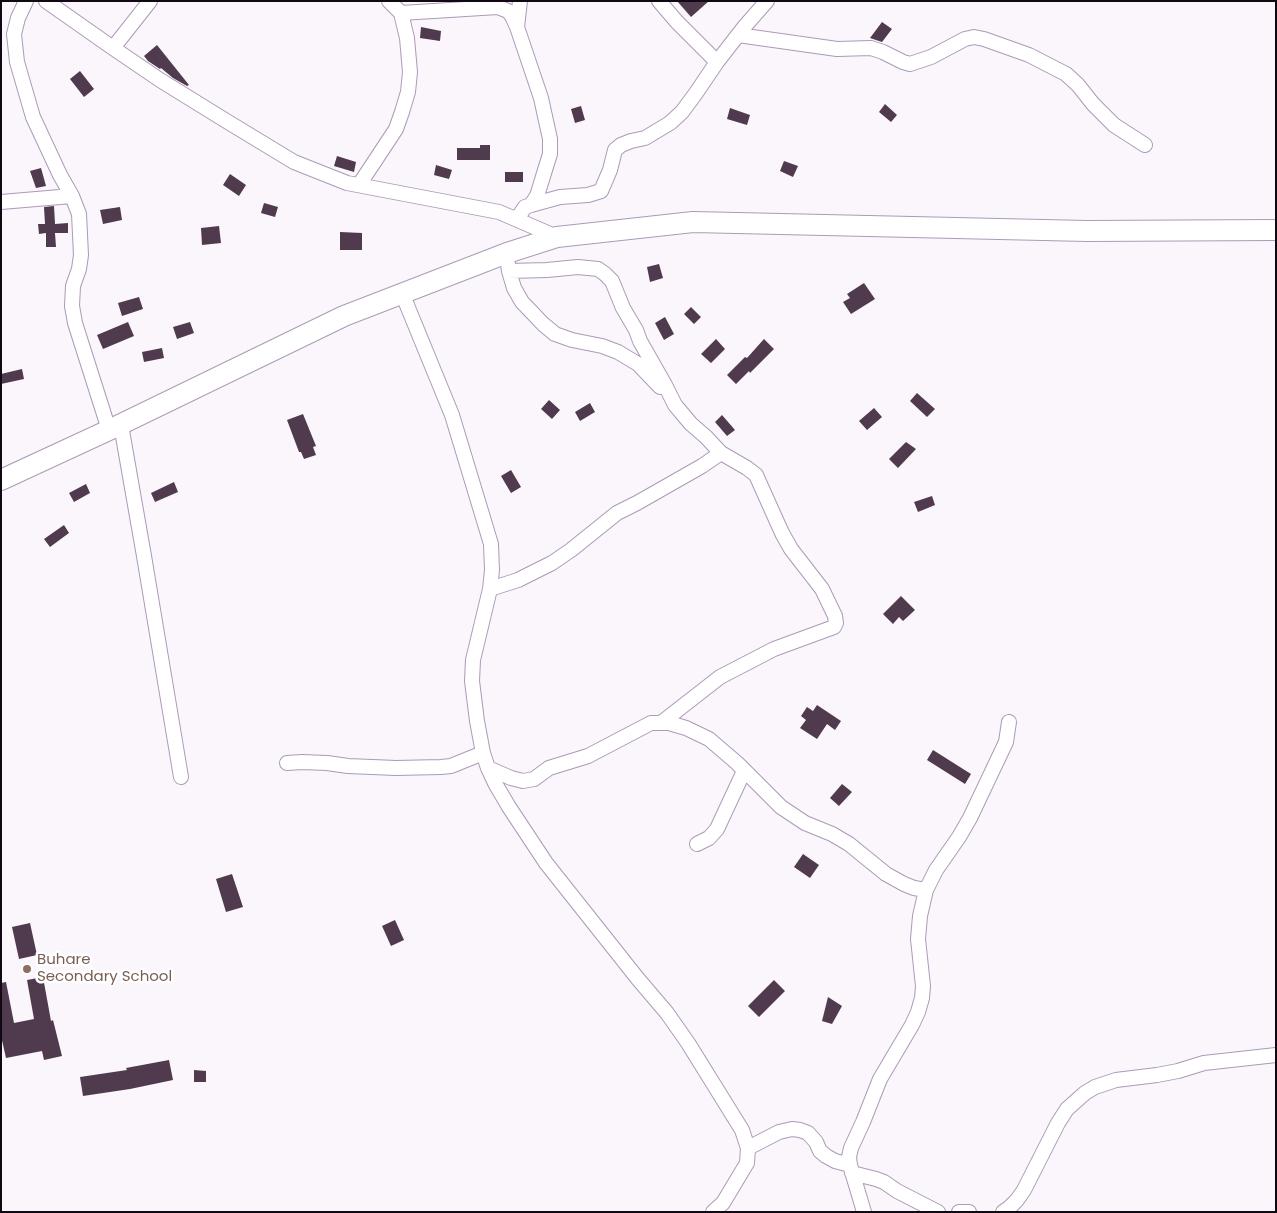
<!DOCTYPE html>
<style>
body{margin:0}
#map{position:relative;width:1277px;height:1213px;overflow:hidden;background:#faf6fc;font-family:Poppins,sans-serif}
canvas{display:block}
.frame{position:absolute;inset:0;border:2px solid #100913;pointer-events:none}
</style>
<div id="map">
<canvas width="1277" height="1213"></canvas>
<div class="frame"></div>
</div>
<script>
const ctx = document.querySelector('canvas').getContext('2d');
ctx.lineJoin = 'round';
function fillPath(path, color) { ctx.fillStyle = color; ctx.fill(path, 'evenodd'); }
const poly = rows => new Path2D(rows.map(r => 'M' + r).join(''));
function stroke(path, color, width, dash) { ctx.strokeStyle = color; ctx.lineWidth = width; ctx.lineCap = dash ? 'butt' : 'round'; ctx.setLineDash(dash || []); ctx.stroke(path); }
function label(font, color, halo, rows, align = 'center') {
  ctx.font = font + ' Poppins,sans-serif'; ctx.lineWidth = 5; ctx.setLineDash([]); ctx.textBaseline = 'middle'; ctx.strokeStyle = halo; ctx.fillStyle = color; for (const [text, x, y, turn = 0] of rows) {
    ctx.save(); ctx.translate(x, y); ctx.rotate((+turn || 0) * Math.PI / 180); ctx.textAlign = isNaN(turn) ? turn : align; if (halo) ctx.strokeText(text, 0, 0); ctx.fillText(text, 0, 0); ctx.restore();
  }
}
fillPath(poly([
 [677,1,709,1,691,17],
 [882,22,892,29,882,42,870,38],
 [421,27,441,31,440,41,420,38],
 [157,45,189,85,187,86,173,78,161,68,160,69,148,61,144,56],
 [80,71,94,89,84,97,70,79],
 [885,104,897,115,891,122,879,112],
 [581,106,585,120,575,123,571,109],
 [730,108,750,115,747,125,727,119],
 [480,145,490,145,490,160,457,160,457,148,480,148],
 [337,156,356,162,354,172,334,166],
 [784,161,798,166,793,177,780,171],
 [436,165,452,170,449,179,434,175],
 [41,168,46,186,36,188,30,171],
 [505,172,523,172,523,182,505,182],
 [230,174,246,185,239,196,223,185],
 [264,203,278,207,275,217,261,213],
 [54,206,55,224,68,223,68,233,55,233,56,247,46,247,46,233,39,234,38,224,45,224,44,207],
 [120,207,122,220,103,224,100,210],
 [219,226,221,243,202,245,201,228],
 [340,232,362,233,362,250,340,250],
 [659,264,663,278,650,282,647,267],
 [864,283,875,299,851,314,843,302,850,298,847,294],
 [139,297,143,309,122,316,118,303],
 [691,307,701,317,694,324,684,314],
 [665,317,674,334,664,340,655,323],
 [128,322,134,336,103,349,97,335],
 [190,322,194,333,177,339,173,327],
 [716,339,725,349,711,363,701,354],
 [764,339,774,349,750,373,749,371,736,384,727,375,745,357,747,358],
 [162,348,164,358,144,362,142,352],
 [22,369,24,379,1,384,1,374],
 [917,393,935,409,927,417,910,401],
 [549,400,560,410,552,419,541,409],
 [590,403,595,412,580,421,575,412],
 [874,408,882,417,867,430,859,421],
 [303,414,316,446,313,447,316,455,304,459,301,452,299,452,287,420],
 [722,415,735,430,727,436,715,422],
 [906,442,916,449,898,468,889,459],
 [511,470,521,487,511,493,501,476],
 [174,482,178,492,155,502,151,493],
 [86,484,90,493,74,502,69,493],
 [932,496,935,505,918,512,914,502],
 [64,525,69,533,50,547,44,539],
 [901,596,915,610,903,621,899,617,893,624,883,614],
 [817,705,841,721,835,730,827,724,817,739,800,728,806,720,801,716,807,707,813,711],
 [933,750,971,774,965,784,927,760],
 [842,784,852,792,839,806,830,798],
 [803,854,819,865,810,878,794,867],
 [232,874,243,907,226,912,216,879],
 [395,920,404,940,391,946,382,926],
 [30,923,37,955,19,959,12,927],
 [43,977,51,1021,53,1020,62,1056,44,1060,42,1051,6,1058,1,1036,1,983,6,982,14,1023,34,1019,27,980],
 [774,980,785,991,759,1017,748,1006],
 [828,997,842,1006,832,1024,822,1021],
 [169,1060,173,1080,130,1089,83,1096,80,1077,127,1070,126,1068],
 [194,1070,206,1071,206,1082,194,1082]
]), '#503a4d');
const street = poly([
 [26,1,18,18,14,34,17,62,33,117,60,175,72,196,79,214,81,255,79,269,73,286,72,306,75,323,109,430],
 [46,1,113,48,160,80,228,122,294,162,347,183,499,212,557,237],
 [659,1,677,22,717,62],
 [401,13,498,7,508,11,512,16,517,27,541,98,550,139,550,154,545,170,537,196,531,205],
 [517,27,520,1],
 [738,35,837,49,871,48,883,52,903,62,910,64,931,57,965,39,974,37,984,39,1029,55,1066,74,1078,85,1093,104,1114,125,1145,145],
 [113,48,150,1],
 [359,185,396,129,402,112,408,92,410,72,407,38,401,13,389,1],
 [1,202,72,196],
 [517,219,525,207,531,205,560,197,588,195,601,191,610,170,615,150,621,145,631,141,645,138,670,123,682,112,696,93,717,62,745,26,767,1],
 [508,264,509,271,514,288,522,302,543,324,555,334,572,340,602,346,618,352,638,364,660,387],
 [509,271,547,270,578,267,598,269,605,274,612,281,623,308,636,330,640,341,665,385,675,405,691,424,706,437,721,453,747,468,756,475,782,533,791,549,822,589,835,616,836,623,834,627,774,649,720,677,661,723],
 [402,293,452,415,491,544,492,570,490,589,473,660,472,681,477,721,483,753,488,768,496,785,509,807,546,863,638,979,667,1013,688,1043,742,1130,748,1148,747,1163,723,1203,713,1212],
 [121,425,144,556,181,777],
 [490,589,518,580,552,563,571,550,617,513,637,503,702,466,721,453],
 [287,763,302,762,327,763,348,766,396,768,441,767,451,766,483,753],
 [488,768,511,778,523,781,534,779,549,768,588,756,651,723,669,723,686,728,709,739,737,763,781,807,805,823,832,834,849,844,886,874,904,884,914,888,926,890],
 [697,844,709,838,717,829,744,771],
 [748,1148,779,1132,792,1129,800,1130,808,1133,816,1142,820,1151,826,1156,835,1161,850,1165],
 [852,1173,876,1179,884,1182,897,1191,938,1212],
 [864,1212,850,1165,849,1157,851,1148,863,1122,880,1079,912,1025,918,1012,922,998,923,986,918,939,920,916,926,890,936,870,959,837,970,818,1006,742,1009,722],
 [959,1212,969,1212],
 [1003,1212,1009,1208,1017,1200,1024,1190,1058,1123,1067,1109,1085,1093,1095,1087,1116,1080,1157,1075,1178,1071,1204,1063,1276,1055]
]);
const secondary = poly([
 [1,480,109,430,344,316,507,253,557,237,693,222,1087,231,1276,230]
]);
stroke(street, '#ac9ab6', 16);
stroke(secondary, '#ac9ab6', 22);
stroke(street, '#fff', 14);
stroke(secondary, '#fff', 20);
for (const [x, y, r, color] of [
 [27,969,5,"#8d6e63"]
]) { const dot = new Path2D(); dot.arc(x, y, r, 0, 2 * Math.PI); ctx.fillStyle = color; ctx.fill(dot); stroke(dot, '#fff', 2); }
label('15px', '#785e54', '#fff', [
 ["Buhare",37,960],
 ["Secondary School",37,977]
], 'left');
</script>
